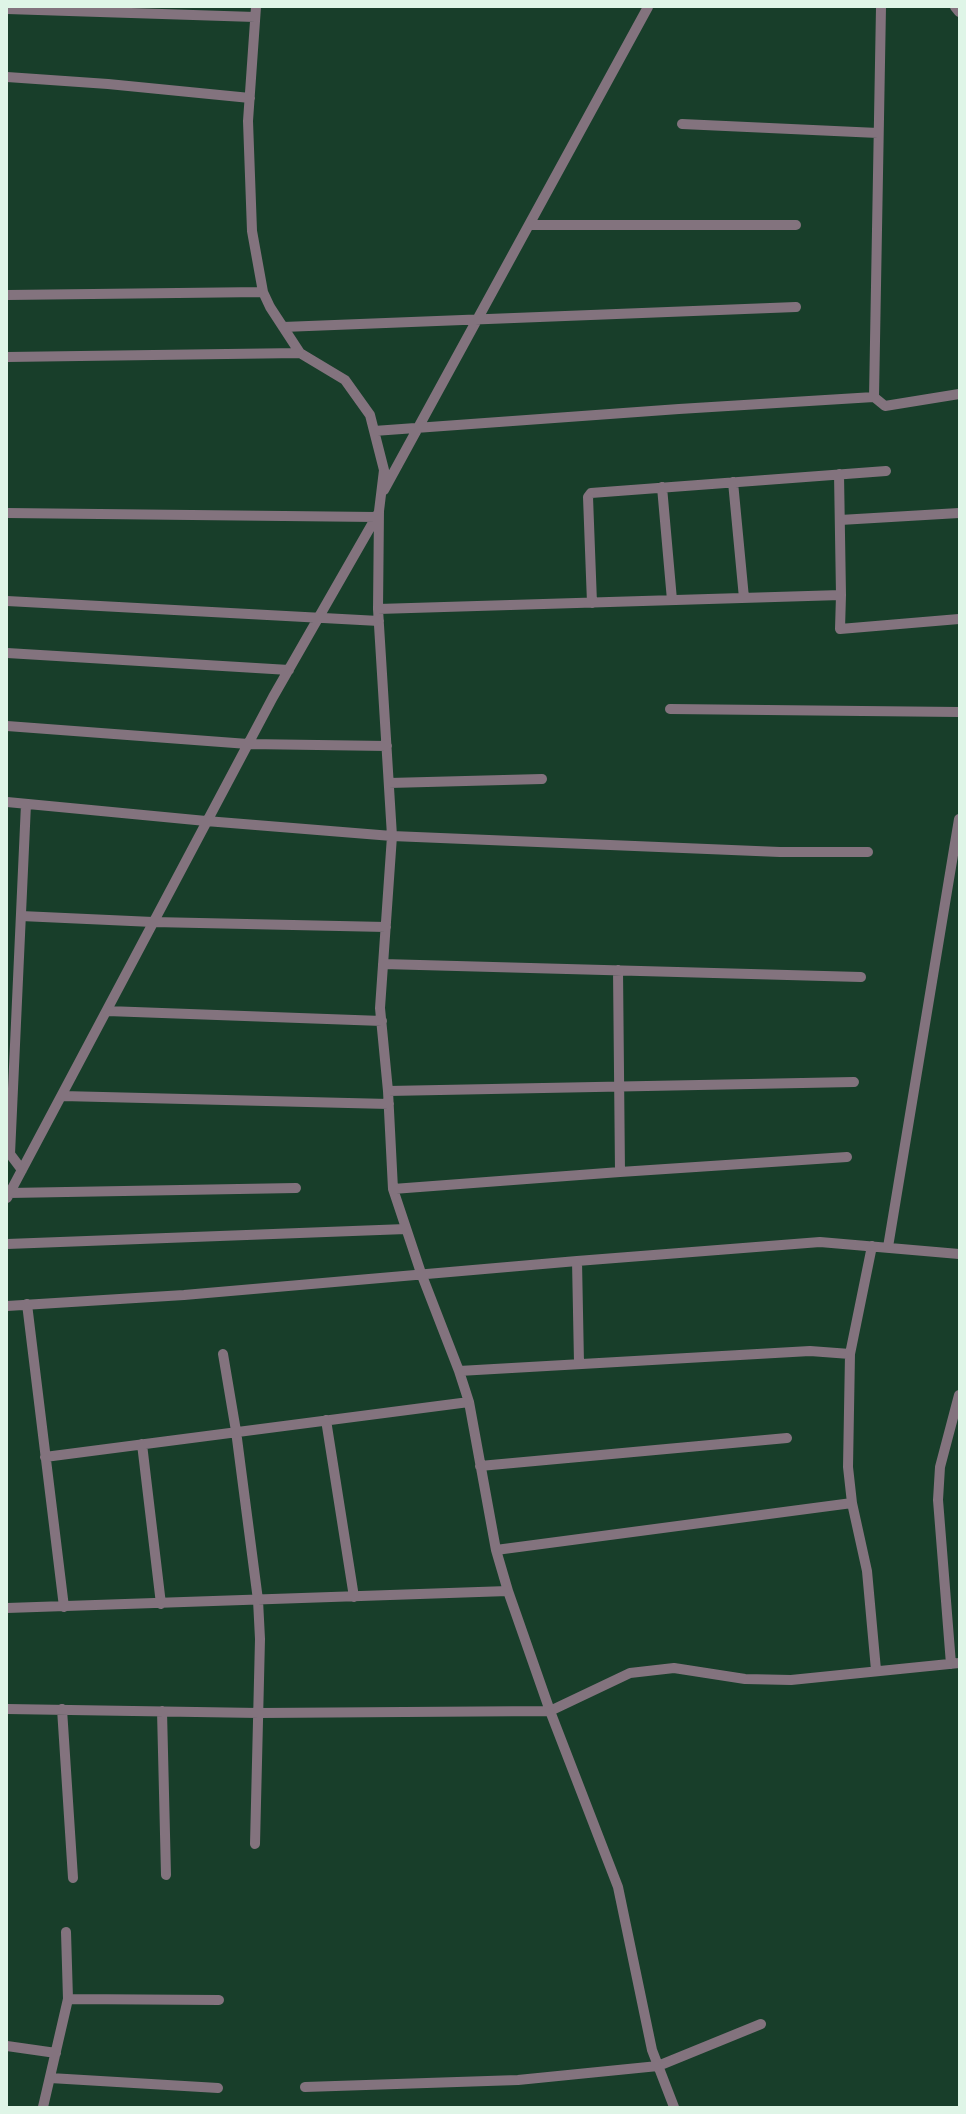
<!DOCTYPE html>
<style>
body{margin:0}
#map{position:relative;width:966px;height:2114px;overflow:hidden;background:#183e2a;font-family:"PT Sans Narrow",sans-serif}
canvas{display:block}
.frame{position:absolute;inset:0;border:8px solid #dff5e7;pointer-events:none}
</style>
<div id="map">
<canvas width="966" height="2114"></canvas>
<div class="frame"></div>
</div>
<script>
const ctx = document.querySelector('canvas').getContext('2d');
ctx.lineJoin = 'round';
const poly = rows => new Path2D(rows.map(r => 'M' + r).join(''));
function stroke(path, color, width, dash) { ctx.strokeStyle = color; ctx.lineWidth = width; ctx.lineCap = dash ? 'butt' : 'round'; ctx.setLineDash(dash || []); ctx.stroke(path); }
stroke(poly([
 [256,7,248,121,252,231,263,292,270,307,300,353,345,380,370,415,384,470,379,511,378,609,392,836,380,1008,388,1091,393,1189,421,1273,459,1371,469,1402,496,1550,508,1591,550,1711,618,1887,652,2050,674,2107],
 [881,7,874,397,885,406,959,394],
 [955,7,959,12],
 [7,9,255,17],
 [7,77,108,84,250,98],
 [682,124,878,133],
 [529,225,796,225],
 [7,295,263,292],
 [283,327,796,307],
 [7,357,300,353],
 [374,431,679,409,874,397],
 [839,474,841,595],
 [733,482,744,598],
 [662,487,672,600],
 [384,490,648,7],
 [7,513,376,517],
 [840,520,959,513],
 [7,601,379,621],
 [592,603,588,497,591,493,886,471],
 [378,609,841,595,840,629,959,619],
 [7,653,289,670],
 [670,709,959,712],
 [7,726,248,744,387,746],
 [389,783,542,779],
 [7,802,206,821,392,836,780,852,868,852],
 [21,916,153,922,386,927],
 [383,964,861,977],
 [618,970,620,1172],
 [107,1011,382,1021],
 [388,1091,854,1082],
 [62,1096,389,1104],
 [22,1170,10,1154,26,804],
 [393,1189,620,1172,847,1157],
 [9,1193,296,1188],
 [7,1198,273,697,379,512],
 [7,1244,406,1229],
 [872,1246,850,1354,848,1467,852,1503,867,1571,876,1670],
 [888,1247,959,819],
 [27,1304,64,1607],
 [7,1306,184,1295,577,1261],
 [223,1354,236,1431,258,1600,260,1639,255,1844],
 [579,1363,577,1261,820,1242,959,1254],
 [459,1371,810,1351,850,1354],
 [326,1420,354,1597],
 [142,1444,161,1604],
 [45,1457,469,1402],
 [480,1466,787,1438],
 [496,1550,852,1503],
 [7,1608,508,1591],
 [951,1664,938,1500,940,1467,959,1395],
 [7,1709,259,1713,550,1711,630,1673,674,1668,745,1679,791,1680,959,1663],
 [62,1709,73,1878],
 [162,1711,166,1875],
 [68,1999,219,2000],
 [7,2046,56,2053],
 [50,2078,218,2088],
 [305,2087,518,2080,658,2066,761,2024],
 [43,2107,68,1999,66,1932]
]), '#83737e', 10);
</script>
